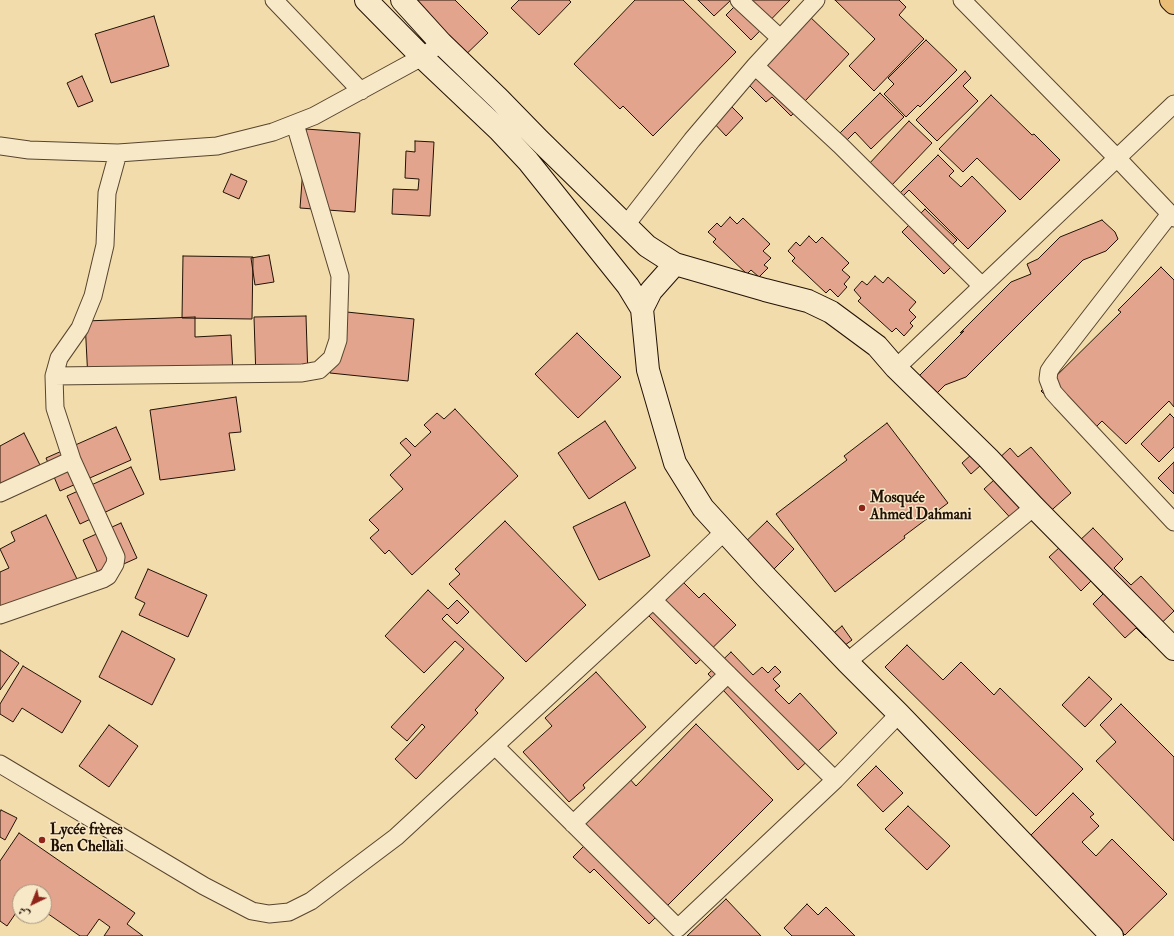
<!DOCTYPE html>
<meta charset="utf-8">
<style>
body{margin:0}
#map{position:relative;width:1174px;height:936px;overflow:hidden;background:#f3dcab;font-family:"IM FELL Double Pica",Amiri,serif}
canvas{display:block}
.north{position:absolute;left:12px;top:884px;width:40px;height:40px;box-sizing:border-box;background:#f7e8c8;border:1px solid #a2927a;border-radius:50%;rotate:223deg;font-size:11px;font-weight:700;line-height:16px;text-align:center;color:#221205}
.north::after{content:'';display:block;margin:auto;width:14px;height:18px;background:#8f2418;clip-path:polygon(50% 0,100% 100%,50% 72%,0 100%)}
</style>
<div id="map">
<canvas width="1174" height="936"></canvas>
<div class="north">ش</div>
</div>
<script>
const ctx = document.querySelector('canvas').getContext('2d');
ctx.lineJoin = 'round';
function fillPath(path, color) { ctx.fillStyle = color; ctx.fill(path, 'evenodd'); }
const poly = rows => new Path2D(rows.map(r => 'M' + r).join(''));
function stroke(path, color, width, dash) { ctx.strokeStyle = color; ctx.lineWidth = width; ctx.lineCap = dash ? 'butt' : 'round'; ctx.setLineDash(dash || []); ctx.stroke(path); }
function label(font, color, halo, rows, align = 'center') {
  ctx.font = font + ' "IM FELL Double Pica",serif'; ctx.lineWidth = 3; ctx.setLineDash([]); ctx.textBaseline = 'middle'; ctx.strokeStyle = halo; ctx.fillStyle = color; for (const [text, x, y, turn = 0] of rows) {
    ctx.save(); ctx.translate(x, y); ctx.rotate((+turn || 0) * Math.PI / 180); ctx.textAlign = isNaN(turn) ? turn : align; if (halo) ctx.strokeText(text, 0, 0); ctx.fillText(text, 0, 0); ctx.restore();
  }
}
const building = poly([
 [410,0,455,0,488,33,453,67,410,0],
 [519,0,569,0,571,2,539,35,511,8,519,0],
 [635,0,683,0,736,52,653,136,623,106,620,109,574,64,635,0],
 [698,0,731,0,714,16,698,0],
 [732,0,790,0,751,40,726,15,735,6,731,2,732,0],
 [835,0,899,0,906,7,899,15,924,39,874,91,849,66,875,39,835,0],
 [808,15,849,54,791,116,772,97,766,102,748,84,808,15],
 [154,16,169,66,111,83,95,34,154,16],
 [926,40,957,70,920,107,918,105,906,117,884,94,894,84,888,78,926,40],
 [965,71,971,78,963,86,978,101,937,141,916,120,965,71],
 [82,76,93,101,78,107,67,83,82,76],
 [880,93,904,117,871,149,855,132,846,141,839,134,880,93],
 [991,95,1032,135,1034,134,1060,160,1020,200,977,158,963,172,939,149,991,95],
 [730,105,743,118,726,136,712,121,730,105],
 [909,121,932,143,890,187,868,165,909,121],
 [306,129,360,133,355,212,300,208,306,129],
 [415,141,434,142,430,216,392,214,393,189,418,190,419,179,405,178,406,151,415,152,415,141],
 [938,155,954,171,949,176,961,187,972,176,1006,211,968,249,909,190,901,198,898,195,938,155],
 [231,174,247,181,239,199,223,192,231,174],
 [925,209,957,240,952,245,963,255,944,274,902,232,925,209],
 [730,217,737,224,743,218,770,244,763,251,771,258,764,265,768,268,759,277,751,270,747,274,713,242,716,239,708,232,717,223,721,227,730,217],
 [1102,220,1115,232,1118,239,1106,251,1083,260,966,377,945,385,928,402,914,381,964,331,960,333,1011,282,1031,274,1027,264,1038,259,1060,237,1102,220],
 [809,236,816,243,822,237,849,263,842,270,850,277,844,284,847,287,838,297,830,289,826,293,792,261,795,258,788,251,796,242,800,246,809,236],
 [269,255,274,282,255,285,251,258,269,255],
 [183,256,253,257,252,319,182,318,183,256],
 [1161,267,1174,280,1174,407,1169,401,1126,444,1102,421,1087,436,1041,391,1121,312,1118,310,1161,267],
 [875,276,883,283,888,277,916,302,909,310,916,317,910,323,913,326,904,336,896,328,892,332,858,301,861,298,854,290,862,281,867,285,875,276],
 [337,311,414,319,408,381,330,373,337,311],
 [306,316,308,378,256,379,254,317,306,316],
 [195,317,195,337,231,335,233,374,88,380,85,321,195,317],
 [577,333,621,377,578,418,535,374,577,333],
 [236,397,241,432,229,433,235,470,160,480,150,410,236,397],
 [455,409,518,476,412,575,389,550,385,554,370,538,379,530,369,520,403,489,390,475,411,455,400,443,406,438,415,447,431,432,424,425,437,413,444,419,455,409],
 [1170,414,1174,418,1174,447,1159,462,1141,444,1170,414],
 [605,421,636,468,589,499,558,453,605,421],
 [887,423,948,503,904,536,905,538,835,592,776,514,847,460,844,456,887,423],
 [116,427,131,460,60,491,46,458,116,427],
 [24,433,40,465,0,485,0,446,24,433],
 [981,446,995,462,1010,448,1018,457,1031,447,1071,493,1037,523,1028,513,1016,524,984,489,994,480,981,465,971,474,962,463,981,446],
 [1174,462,1174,494,1158,478,1174,462],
 [131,467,144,494,80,524,67,496,131,467],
 [625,502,650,556,599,580,573,527,625,502],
 [46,515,77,579,0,616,0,572,9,568,0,549,15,541,11,532,46,515],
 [505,521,586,605,526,662,449,584,460,574,455,569,505,521],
 [767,521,794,549,766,577,738,549,767,521],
 [121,523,137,558,99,575,83,540,121,523],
 [1093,528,1123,559,1114,568,1131,585,1141,576,1174,611,1146,638,1136,628,1125,638,1093,604,1103,594,1091,581,1081,591,1049,557,1071,537,1077,543,1093,528],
 [148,569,207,595,188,637,139,615,145,603,135,598,148,569],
 [683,582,699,598,704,593,736,625,696,664,649,616,683,582],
 [428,590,448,609,457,600,469,612,457,624,447,614,442,619,504,678,475,710,478,713,416,779,395,759,425,727,422,724,407,741,391,727,464,649,455,641,424,673,385,636,428,590],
 [842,626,852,640,837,651,828,638,842,626],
 [122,631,175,659,152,705,99,677,122,631],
 [907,645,943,680,961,662,994,695,1000,688,1083,769,1036,816,885,667,907,645],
 [0,650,19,663,0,690,0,650],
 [731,652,753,675,762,667,768,673,775,666,781,672,773,679,780,686,775,690,789,704,800,693,837,733,798,770,708,674,731,652],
 [23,666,81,701,62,733,22,708,13,722,0,714,0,704,23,666],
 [596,672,646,727,583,785,585,788,569,802,523,752,552,726,545,718,596,672],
 [1089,677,1112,699,1085,727,1062,705,1089,677],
 [1121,704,1174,757,1174,841,1096,761,1116,742,1100,725,1121,704],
 [696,724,773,800,649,924,594,869,590,873,573,857,591,839,580,828,629,778,636,786,696,724],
 [109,725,138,746,109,787,79,766,109,725],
 [876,766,903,793,883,812,857,785,876,766],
 [1073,793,1094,814,1090,817,1099,826,1082,842,1096,856,1112,839,1167,894,1125,935,1028,838,1073,793],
 [908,806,950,846,927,870,885,829,908,806],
 [1,810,17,818,5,840,0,837,0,812,1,810],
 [19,833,135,913,127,924,143,936,104,936,110,927,99,919,87,936,80,936,44,911,44,892,20,892,20,907,7,926,0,921,0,861,19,833],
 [726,899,761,936,687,936,726,899],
 [807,904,818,915,826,907,855,936,792,936,784,928,807,904]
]);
fillPath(building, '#e3a48d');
stroke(building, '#221205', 1);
const street = poly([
 [274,0,361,91],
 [739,0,780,38],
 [962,0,1117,158,1174,218],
 [755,66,840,145,982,286],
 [0,146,29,150,118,153],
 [1170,214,1053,365,1049,371,1048,379,1053,392,1061,401,1174,522],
 [625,226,692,140,755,66,816,0],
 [896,368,1174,104],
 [54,376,302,373,319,370,332,358,338,340,340,276,295,124],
 [0,493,72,460],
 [0,615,103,579,108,576,115,564,116,557,72,460,55,408,54,376,59,358,80,328,93,296,105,245,107,193,118,153,217,146,273,132,314,116,422,57,441,43],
 [847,662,1034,507],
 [495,746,678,928,835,780,653,600],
 [0,764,204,886,252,911,269,914,289,912,311,901,396,837,653,600,725,531],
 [835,780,899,714],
 [573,824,728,674]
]);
const secondary = poly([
 [366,0,422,57,499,130,528,161,628,286,642,309,648,370,675,463,703,508,766,577,847,662,899,714,1112,936],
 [402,0,441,43,499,99,538,139,647,246,675,264,765,290,808,301,831,312,877,346,896,368,988,458,1034,507,1174,649],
 [642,309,651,291,675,264]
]);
const primary = poly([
 [1171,0,1174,3]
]);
stroke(street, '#56442e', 19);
stroke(secondary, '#221205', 24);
stroke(primary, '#221205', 24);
stroke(street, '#f7e8c8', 17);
stroke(secondary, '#f7e8c8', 22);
stroke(primary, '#eabe76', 22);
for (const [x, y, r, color] of [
 [862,508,4,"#8f2418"],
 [42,840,4,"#8f2418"]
]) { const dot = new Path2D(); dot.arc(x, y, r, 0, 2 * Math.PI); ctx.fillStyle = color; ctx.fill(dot); stroke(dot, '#f7e8c8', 1.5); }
label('bold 15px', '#221205', '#f7e8c8', [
 ["Mosquée",870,499],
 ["Ahmed Dahmani",870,516],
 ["Lycée frères",50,831],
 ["Ben Chellali",50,848]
], 'left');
</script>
